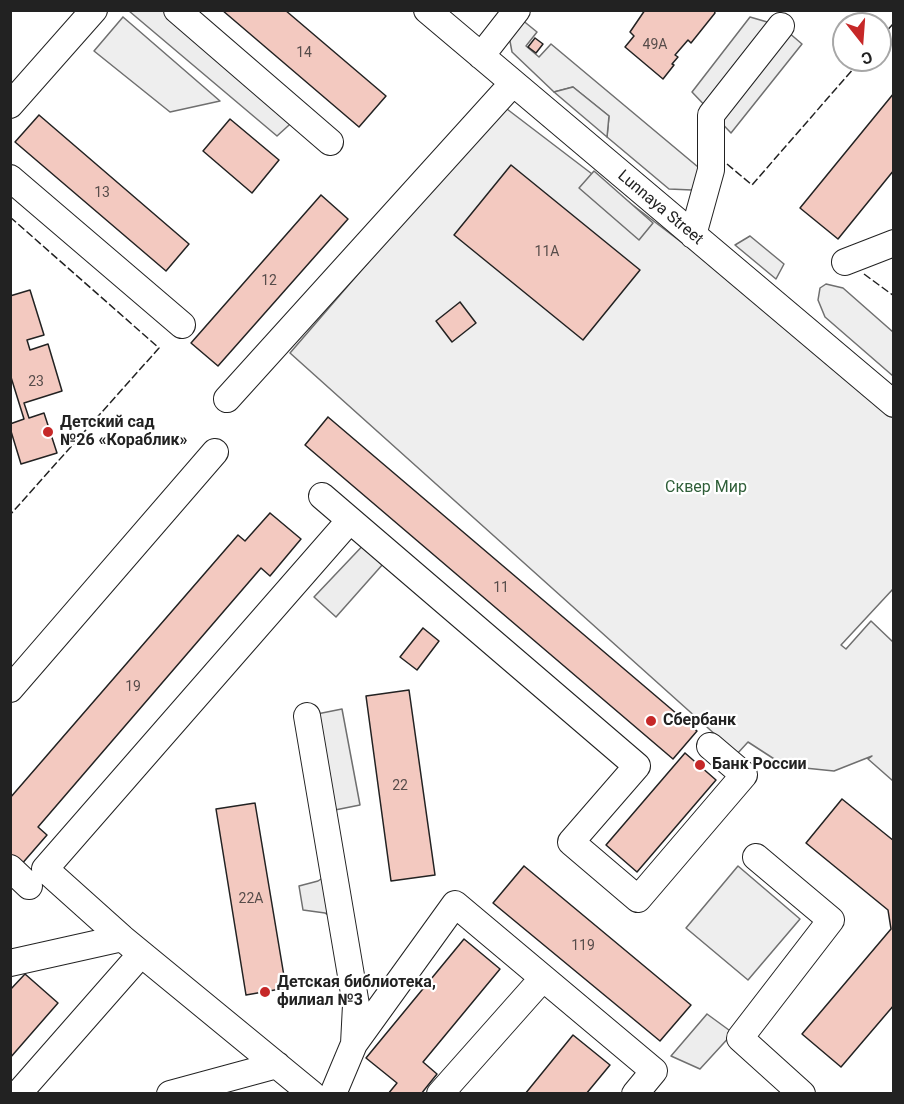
<!DOCTYPE html>
<meta charset="utf-8">
<style>
body{margin:0}
#map{position:relative;width:904px;height:1104px;overflow:hidden;background:#fff;font-family:Roboto,sans-serif}
canvas{display:block}
.frame{position:absolute;inset:0;border:12px solid #222;pointer-events:none}
.north{position:absolute;left:832px;top:12px;width:60px;height:60px;box-sizing:border-box;background:#fff;border:2px solid #a7a7a7;border-radius:50%;rotate:163deg;font-size:16px;font-weight:700;line-height:24px;text-align:center;color:#222}
.north::after{content:'';display:block;margin:auto;width:21px;height:27px;background:#c62828;clip-path:polygon(50% 0,100% 100%,50% 72%,0 100%)}
</style>
<div id="map">
<canvas width="904" height="1104"></canvas>
<div class="frame"></div>
<div class="north">С</div>
</div>
<script>
const ctx = document.querySelector('canvas').getContext('2d');
ctx.lineJoin = 'round';
function fillPath(path, color) { ctx.fillStyle = color; ctx.fill(path, 'evenodd'); }
const poly = rows => new Path2D(rows.map(r => 'M' + r).join(''));
function stroke(path, color, width, dash) { ctx.strokeStyle = color; ctx.lineWidth = width; ctx.lineCap = dash ? 'butt' : 'round'; ctx.setLineDash(dash || []); ctx.stroke(path); }
function label(font, color, halo, rows, align = 'center') {
  ctx.font = font + ' Roboto,sans-serif'; ctx.lineWidth = 4.5; ctx.setLineDash([]); ctx.textBaseline = 'middle'; ctx.strokeStyle = halo; ctx.fillStyle = color; for (const [text, x, y, turn = 0] of rows) {
    ctx.save(); ctx.translate(x, y); ctx.rotate((+turn || 0) * Math.PI / 180); ctx.textAlign = isNaN(turn) ? turn : align; if (halo) ctx.strokeText(text, 0, 0); ctx.fillText(text, 0, 0); ctx.restore();
  }
}
const green = poly([
 [123,17,220,101,170,112,94,51,123,17],
 [521,19,537,32,526,46,539,57,551,44,704,172,692,190,669,189,607,137,609,116,573,87,554,92,512,52,509,36,521,19],
 [503,106,761,303,893,416,893,589,841,645,846,649,871,621,893,642,893,781,868,759,872,756,834,771,785,766,748,742,737,754,290,353,503,106],
 [826,284,843,288,893,332,893,376,825,317,818,300,820,288,826,284],
 [738,866,800,919,748,980,686,928,738,866]
]);
fillPath(green, '#eee');
stroke(green, '#6f6f6f', 1.5);
const parking = poly([
 [129,11,177,11,299,116,277,136,129,11],
 [750,17,781,26,802,44,731,133,692,92,750,17],
 [573,87,609,116,607,137,554,92,573,87],
 [594,171,653,223,639,240,579,188,594,171],
 [750,236,784,264,776,279,735,245,750,236],
 [370,538,391,555,336,617,314,597,370,538],
 [342,709,360,805,325,812,307,716,342,709],
 [327,875,343,923,325,913,303,910,299,886,318,881,327,875],
 [707,1014,733,1033,700,1069,671,1056,707,1014]
]);
fillPath(parking, '#ededed');
stroke(parking, '#6f6f6f', 1.5);
const building = poly([
 [222,10,285,10,386,96,359,127,222,10],
 [645,10,714,10,715,13,691,43,688,40,675,55,678,57,672,64,674,65,663,79,625,47,634,36,630,32,645,10],
 [535,38,543,44,536,53,528,47,535,38],
 [894,93,894,170,838,239,800,208,894,93],
 [39,115,189,244,166,271,15,142,39,115],
 [230,119,279,160,252,193,203,151,230,119],
 [511,165,640,270,583,340,454,235,511,165],
 [321,195,348,219,218,366,191,343,321,195],
 [30,290,44,335,27,340,30,350,48,344,62,391,24,403,29,418,44,413,57,453,21,464,10,428,10,424,24,419,10,374,10,296,30,290],
 [460,302,476,323,452,342,436,321,460,302],
 [328,417,697,731,673,759,305,445,328,417],
 [270,513,301,539,270,576,261,568,38,827,47,835,20,866,10,858,10,798,238,535,245,541,270,513],
 [423,628,439,641,417,670,400,657,423,628],
 [409,690,435,875,391,881,366,696,409,690],
 [685,753,716,780,637,872,606,845,685,753],
 [842,799,894,841,894,1005,841,1067,802,1034,891,929,888,910,806,843,842,799],
 [255,803,286,988,246,995,216,809,255,803],
 [524,866,691,1005,660,1041,493,903,524,866],
 [464,939,500,969,423,1062,437,1074,421,1094,388,1094,397,1083,366,1058,464,939],
 [25,974,58,1003,10,1058,10,990,25,974],
 [573,1035,610,1065,586,1094,525,1094,573,1035]
]);
fillPath(building, '#f3c9c0');
stroke(building, '#222', 1.5);
const minor = poly([
 [177,10,330,142],
 [427,10,894,404],
 [481,56,517,10],
 [10,105,94,10],
 [10,178,182,325],
 [693,235,711,170,711,115,781,26],
 [845,262,894,243],
 [227,399,513,83],
 [322,496,637,766,571,842,638,899,744,775,710,746],
 [10,689,215,452],
 [307,716,356,1005,354,1044,333,1094],
 [756,857,831,920,740,1038,802,1094],
 [10,868,29,886],
 [10,963,122,938],
 [354,1044,455,904,654,1071,635,1094],
 [18,1094,141,954],
 [170,1094,277,1065],
 [312,1094,122,938,45,869,350,520],
 [440,1094,543,978]
]);
stroke(minor, '#222', 28);
stroke(minor, '#fff', 26);
stroke(poly([
 [880,38,894,23],
 [727,164,752,185,861,60],
 [10,217,159,348,10,515],
 [864,274,894,296]
]), '#222', 1.5, [8, 3]);
for (const [x, y, r, color] of [
 [48,432,6,"#c62828"],
 [651,721,6,"#c62828"],
 [700,765,6,"#c62828"],
 [265,992,6,"#c62828"]
]) { const dot = new Path2D(); dot.arc(x, y, r, 0, 2 * Math.PI); ctx.fillStyle = color; ctx.fill(dot); stroke(dot, '#fff', 2); }
label('14px', '#564c4a', null, [
 ["49А",655,45],
 ["14",304,53],
 ["13",102,193],
 ["11А",547,252],
 ["12",269,281],
 ["23",36,382],
 ["11",501,588],
 ["19",133,687],
 ["22",400,786],
 ["22А",251,899],
 ["119",583,946]
]);
label('16px', '#222', '#fff', [
 ["Lunnaya Street",660,208,40]
]);
label('bold 16px', '#222', '#fff', [
 ["Детский сад",60,423],
 ["№26 «Кораблик»",60,441],
 ["Сбербанк",663,721],
 ["Банк России",712,765],
 ["Детская библиотека,",277,983],
 ["филиал №3",277,1001]
], 'left');
label('16px', '#2f5e38', '#fff', [
 ["Сквер Мир",706,488]
]);
</script>
